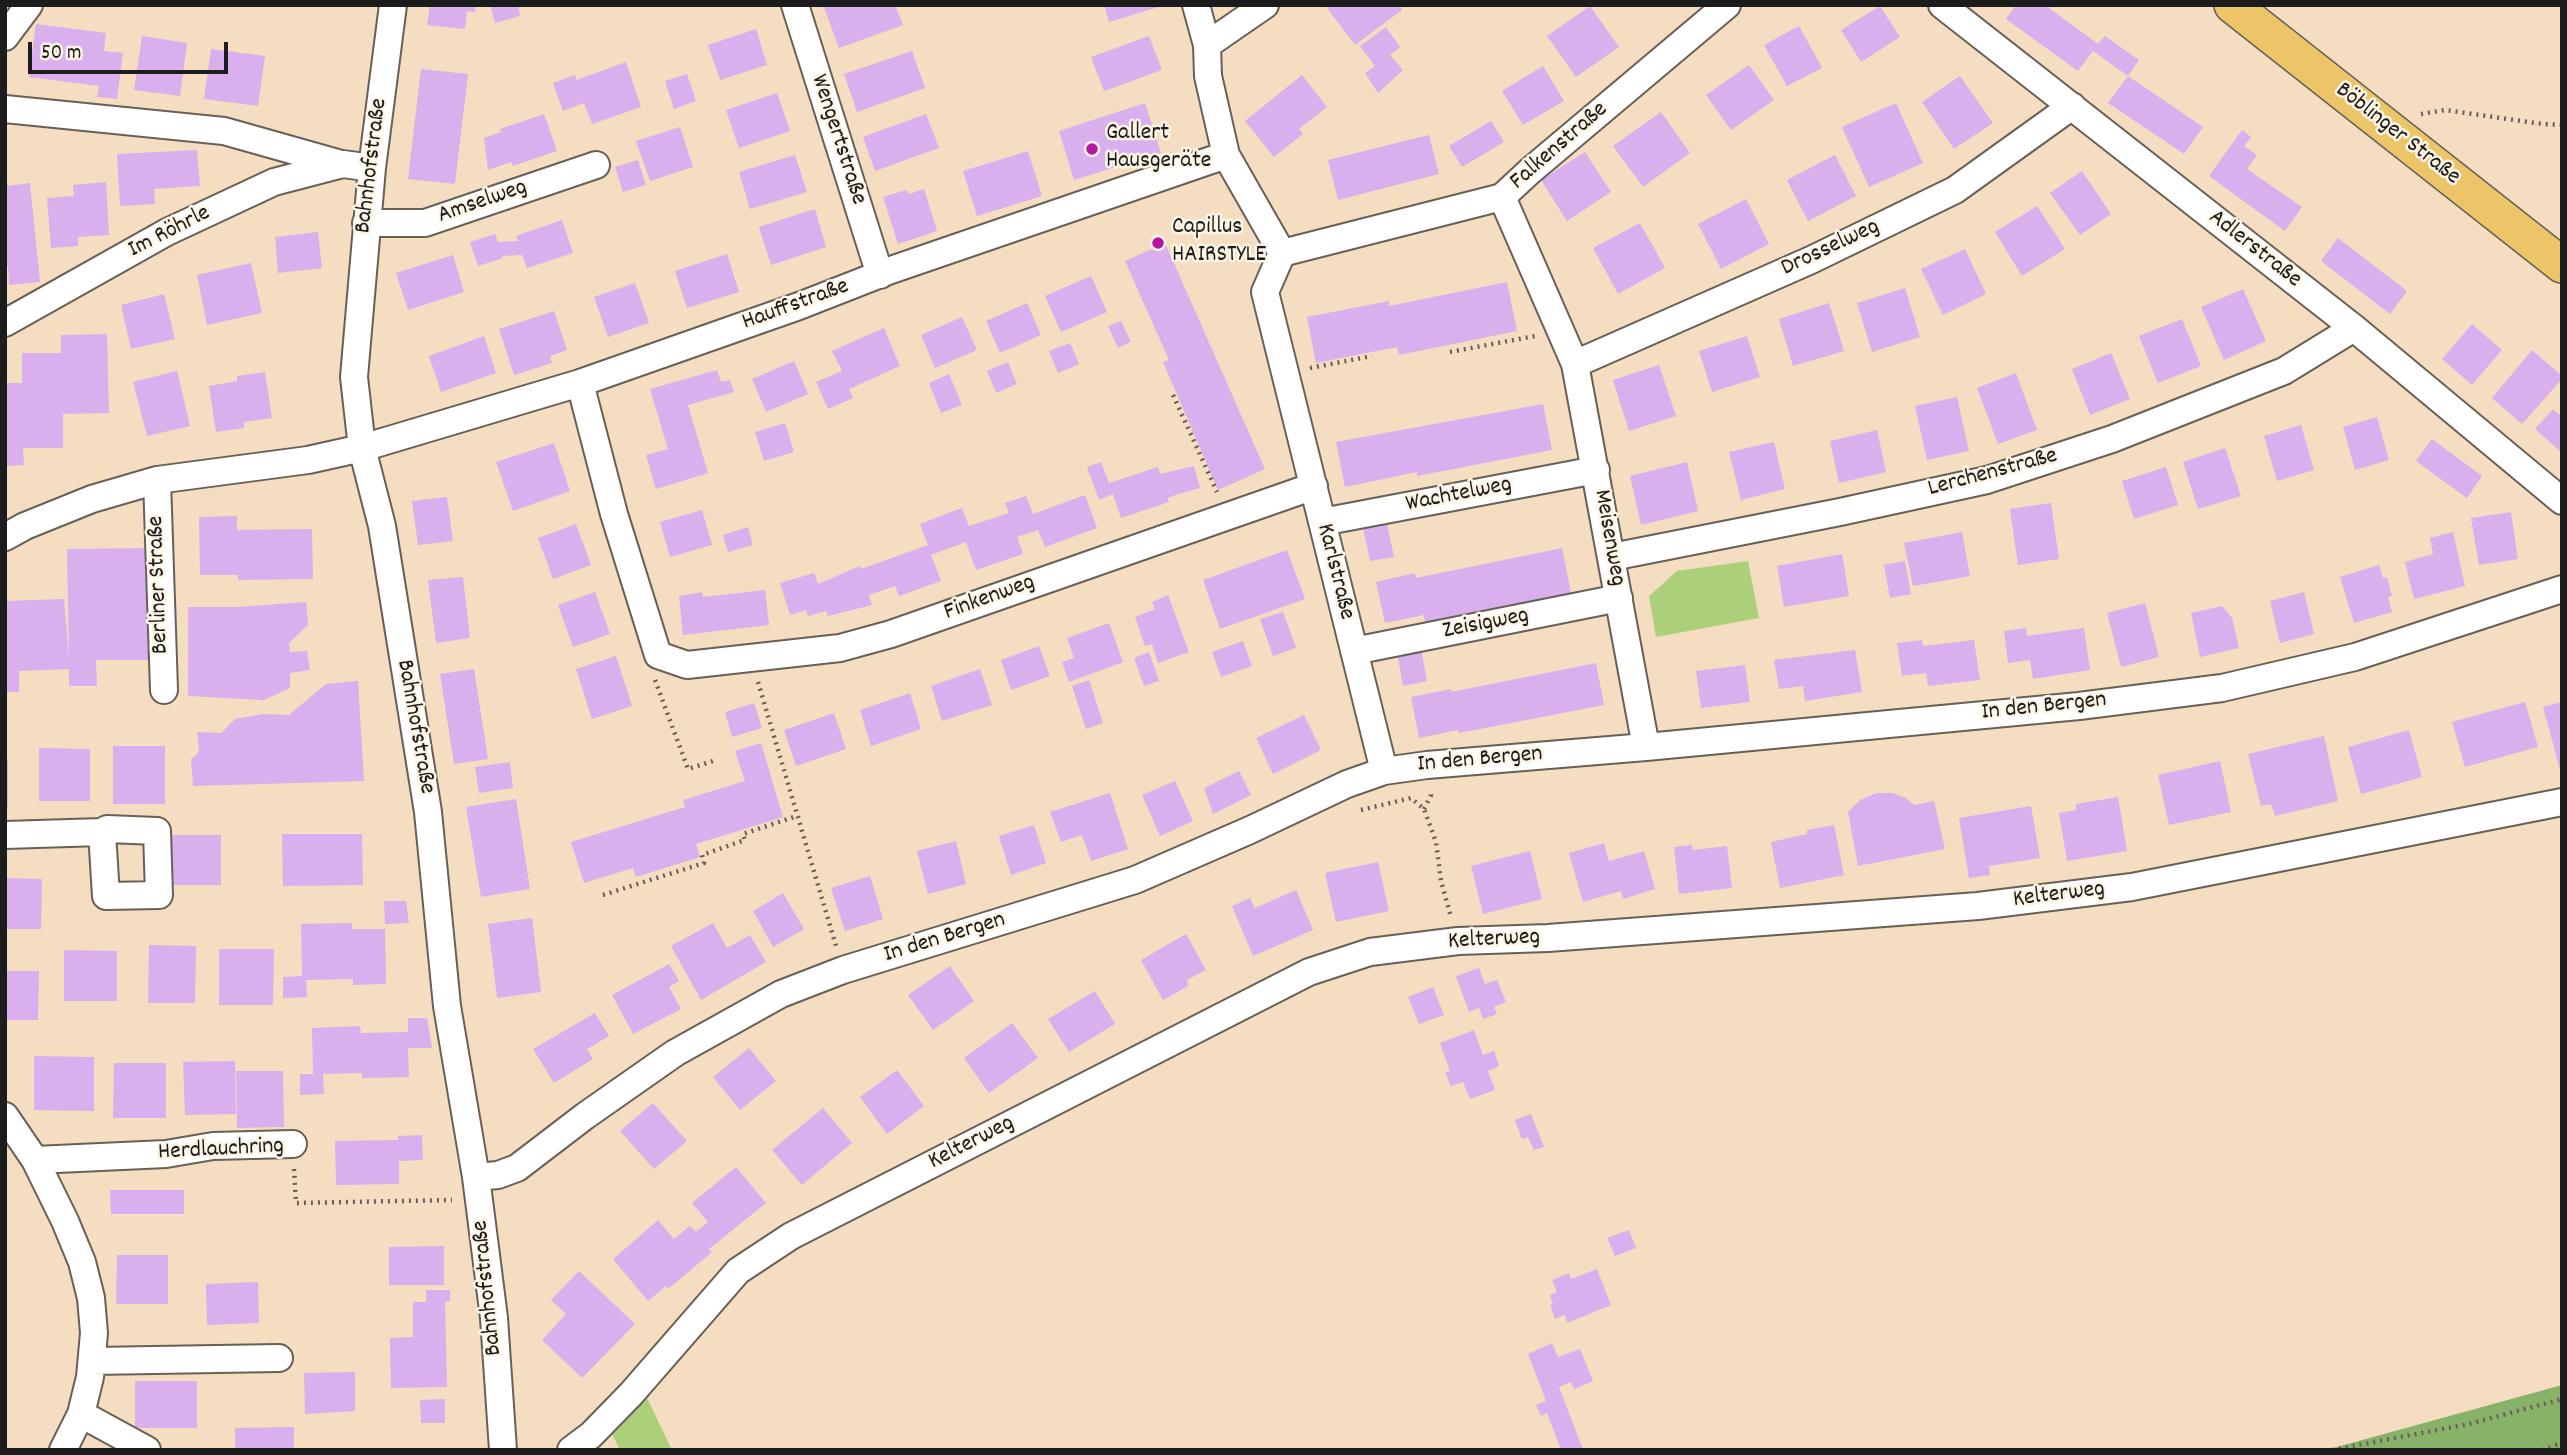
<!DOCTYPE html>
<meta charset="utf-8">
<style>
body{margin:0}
#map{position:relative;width:2567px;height:1455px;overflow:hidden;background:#f4ddc1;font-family:Dekko,sans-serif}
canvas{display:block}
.frame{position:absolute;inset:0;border:7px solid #1c1c1c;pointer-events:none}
.scale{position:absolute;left:28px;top:42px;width:200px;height:32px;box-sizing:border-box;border:4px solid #1c1c1c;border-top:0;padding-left:9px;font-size:21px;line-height:24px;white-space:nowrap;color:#1c1c1c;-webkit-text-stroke:5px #fcf5e5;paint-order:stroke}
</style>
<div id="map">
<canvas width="2567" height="1455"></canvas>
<div class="frame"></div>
<div class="scale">50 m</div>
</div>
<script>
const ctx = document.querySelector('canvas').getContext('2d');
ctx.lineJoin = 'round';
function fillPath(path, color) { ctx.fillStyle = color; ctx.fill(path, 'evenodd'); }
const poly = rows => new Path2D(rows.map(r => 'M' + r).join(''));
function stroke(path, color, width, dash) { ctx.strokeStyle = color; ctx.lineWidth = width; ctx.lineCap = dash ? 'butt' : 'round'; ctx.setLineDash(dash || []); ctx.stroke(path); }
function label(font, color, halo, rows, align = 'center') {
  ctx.font = font + ' Dekko,sans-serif'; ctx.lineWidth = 5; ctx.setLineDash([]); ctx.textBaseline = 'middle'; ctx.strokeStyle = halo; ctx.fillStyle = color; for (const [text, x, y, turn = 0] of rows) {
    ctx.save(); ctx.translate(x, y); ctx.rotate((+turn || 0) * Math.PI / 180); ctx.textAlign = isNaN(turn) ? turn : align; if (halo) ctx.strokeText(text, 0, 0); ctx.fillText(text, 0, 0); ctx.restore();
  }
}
fillPath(poly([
 [1748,561,1759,618,1656,637,1649,596,1677,571],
 [647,1398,672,1450,620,1450,612,1434]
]), '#acd079');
fillPath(poly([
 [2562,1385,2562,1450,2326,1450]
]), '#89b269');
fillPath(poly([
 [430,5,476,5,475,12,467,11,465,29,427,25],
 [490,5,518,5,520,16,495,23],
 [823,5,895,5,903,25,839,48],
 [1104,5,1162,5,1162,6,1109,22],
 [1331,5,1399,5,1402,10,1355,45,1327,8],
 [2016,5,2045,5,2098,44,2105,36,2139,60,2128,76,2093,51,2078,71,2006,19],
 [1590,6,1619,47,1576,77,1547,36],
 [1880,6,1900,37,1861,62,1841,30],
 [36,24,106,33,104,51,123,53,117,99,97,97,99,86,29,77],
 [1799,26,1822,68,1787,86,1764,45],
 [1386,27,1400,47,1390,55,1403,70,1378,93,1365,73,1375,66,1360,46],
 [756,29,767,65,720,80,708,45],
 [142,36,187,43,180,96,134,90],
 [1149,36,1162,70,1104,91,1091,57],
 [211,49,265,56,258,106,204,99],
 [912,51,925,88,857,112,844,74],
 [626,62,641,107,592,124,584,103,563,111,553,83,575,75,576,80],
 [1749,65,1774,100,1731,130,1706,95],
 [1543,66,1564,101,1523,125,1502,91],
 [421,69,468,74,455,184,408,179],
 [687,74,696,101,674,109,665,81],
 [1302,75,1327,107,1299,129,1303,134,1274,157,1245,121],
 [1960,76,1993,123,1954,149,1922,102],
 [2128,76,2203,127,2184,154,2108,103],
 [777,93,790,131,739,148,726,110],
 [1145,103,1161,153,1074,180,1059,131],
 [1896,103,1923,163,1869,187,1842,127],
 [1661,112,1690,153,1643,187,1613,146],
 [544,114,557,151,513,166,511,162,488,170,484,138,501,132,500,129],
 [926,114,939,148,875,171,863,137],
 [1491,121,1504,142,1462,167,1449,146],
 [680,127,693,167,650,181,636,141],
 [2242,130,2251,137,2244,146,2257,155,2247,169,2302,207,2285,231,2209,176],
 [1429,135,1439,174,1338,200,1328,160],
 [197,150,200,186,154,189,155,204,120,206,117,154],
 [1028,151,1042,196,977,216,963,171],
 [1585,152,1611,192,1567,221,1541,180],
 [795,155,807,192,750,209,739,172],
 [1835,155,1856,196,1808,221,1787,180],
 [638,160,646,185,623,192,615,167],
 [2082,171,2111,214,2080,235,2050,193],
 [5,175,8,186,30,183,40,282,9,285,8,266,5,266],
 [106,182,109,235,78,237,78,246,51,248,47,198,74,196,73,185],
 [924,189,937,231,898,244,883,197,906,190,909,194],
 [1746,199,1769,244,1721,269,1698,224],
 [2037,206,2065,249,2022,276,1995,232],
 [815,209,826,247,771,265,759,227],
 [562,220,573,253,527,268,522,255,502,256,503,258,478,266,470,242,495,234,498,242,518,241,516,236],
 [1640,223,1665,268,1618,294,1593,248],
 [318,232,322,268,278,273,275,237],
 [2338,238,2407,291,2390,314,2321,261],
 [1165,243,1265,469,1218,490,1163,362,1169,360,1125,261],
 [1965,249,1986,294,1943,315,1921,269],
 [727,254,739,292,687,308,675,271],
 [453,255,464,292,408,310,396,273],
 [251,263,262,313,207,325,197,275],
 [1091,276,1107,312,1061,332,1045,296],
 [1507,282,1517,331,1399,355,1397,347,1316,363,1307,317,1389,301,1389,306],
 [635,283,649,323,608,337,594,297],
 [1905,288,1920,337,1872,352,1857,303],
 [2243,289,2266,341,2224,360,2201,307],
 [164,294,175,339,131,349,121,305],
 [1027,303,1041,335,1000,353,986,321],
 [1829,303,1844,351,1793,366,1779,319],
 [554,311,567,350,550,356,552,363,514,375,499,329],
 [962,317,977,350,935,368,921,335],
 [2182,319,2201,366,2158,383,2139,336],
 [1121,321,1131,342,1118,348,1108,326],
 [2472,324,2502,350,2472,385,2442,359],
 [884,328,900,366,849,389,853,398,828,409,816,382,842,371,832,351],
 [107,334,109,413,63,414,63,448,23,448,24,465,5,466,5,383,22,383,22,353,61,353,61,335],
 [484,336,496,373,441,392,429,356],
 [1747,336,1760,377,1712,392,1699,351],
 [1070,343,1079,364,1058,373,1049,351],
 [2532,350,2562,376,2562,379,2522,424,2492,398],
 [2111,353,2130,399,2090,415,2072,369],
 [794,361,808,394,766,412,752,379],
 [1008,362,1017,384,996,393,987,371],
 [1659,365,1676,416,1629,431,1613,380],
 [717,370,721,382,730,380,734,392,688,405,708,473,656,489,646,455,668,449,650,389],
 [177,371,190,426,147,436,133,382],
 [265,372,272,418,244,422,244,428,216,432,209,386,237,381,237,376],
 [2016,373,2037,430,1998,444,1977,388],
 [949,374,962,405,941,413,929,383],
 [1957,397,1969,451,1927,460,1915,406],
 [1543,404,1552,450,1417,476,1417,472,1345,487,1336,442],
 [2553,409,2562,417,2562,453,2535,429],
 [2377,417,2389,460,2355,470,2343,427],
 [785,423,794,452,764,461,755,432],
 [2301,425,2314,470,2277,481,2264,436],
 [1877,430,1886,472,1839,483,1830,441],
 [2432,439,2482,476,2467,498,2416,461],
 [1774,442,1785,489,1741,500,1729,452],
 [554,443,570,491,513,511,496,462],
 [2225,448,2241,496,2198,509,2183,462],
 [1101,462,1109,483,1158,467,1160,474,1194,466,1200,488,1178,494,1168,498,1169,502,1121,518,1113,494,1099,500,1087,467],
 [1687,462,1698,511,1641,525,1630,476],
 [2166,467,2178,505,2134,519,2122,481],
 [1085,495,1097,528,1045,547,1038,530,1017,537,1023,554,976,570,966,542,931,555,941,581,899,596,895,586,869,595,872,605,828,616,826,611,808,616,806,610,790,615,780,583,814,573,818,584,860,566,861,569,928,545,920,524,962,508,969,526,1009,513,1005,503,1026,496,1033,514],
 [447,497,453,541,418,545,412,501],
 [2051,503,2059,559,2018,565,2010,509],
 [702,510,712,545,670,557,660,522],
 [2511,512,2518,559,2479,565,2471,518],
 [237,516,237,530,312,529,313,579,238,580,238,575,200,575,199,517],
 [1386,518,1394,557,1370,561,1362,523],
 [576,524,591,565,553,579,538,538],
 [748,527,753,545,728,552,723,535],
 [1962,532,1970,576,1913,586,1904,543],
 [2453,532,2465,586,2414,599,2405,562,2433,554,2430,538],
 [148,548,150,660,96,660,97,686,69,686,69,669,19,671,19,692,5,692,5,601,64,599,69,659,67,549],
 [1562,548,1571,593,1425,622,1424,615,1385,623,1376,582,1415,573,1416,578],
 [1287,550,1305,599,1220,629,1203,580],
 [1842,554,1849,596,1784,607,1777,566],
 [1905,561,1911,594,1890,598,1884,565],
 [2379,565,2383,578,2387,577,2392,596,2388,597,2392,612,2354,623,2340,577],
 [463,577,470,638,436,643,428,580],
 [765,590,769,625,683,635,679,596,702,592,703,597],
 [595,592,610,634,573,647,558,605],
 [2304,592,2314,634,2280,643,2270,601],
 [1168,595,1189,652,1158,663,1152,644,1145,646,1135,617,1155,609,1152,602],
 [306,602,308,625,289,643,290,652,307,651,310,670,290,673,290,688,264,700,188,696,188,607,237,607],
 [2145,603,2159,657,2121,667,2107,613],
 [2222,606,2232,618,2239,648,2200,657,2191,613],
 [1283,612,1296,648,1273,656,1260,619],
 [1109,623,1123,662,1069,682,1062,662,1074,658,1067,638],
 [2026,628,2027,636,2084,628,2090,670,2033,679,2030,660,2008,663,2004,631],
 [1922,640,1923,646,1974,640,1980,680,1928,686,1926,673,1902,676,1897,643],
 [1243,641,1252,666,1221,677,1212,652],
 [1420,643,1427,681,1403,686,1396,647],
 [1039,646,1050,676,1011,690,1001,660],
 [1855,650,1862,692,1805,701,1803,686,1779,689,1774,660],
 [1149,652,1159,681,1144,686,1134,658],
 [616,656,632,706,592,719,576,669],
 [1596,663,1604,705,1459,733,1458,730,1419,738,1411,697,1451,689,1451,692],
 [1745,665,1750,702,1701,708,1696,671],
 [474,669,488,759,454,764,440,674],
 [980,669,992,705,942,721,931,686],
 [1089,680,1103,723,1086,729,1072,686],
 [358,681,364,781,193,786,191,759,199,752,197,732,221,733,235,719,263,714,289,715,326,684],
 [910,693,921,729,871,746,860,710],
 [2525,702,2538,747,2465,767,2452,722],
 [2562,702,2562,773,2561,773,2543,707],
 [754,703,762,728,732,737,725,712],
 [834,713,846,749,796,766,784,730],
 [1304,715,1321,750,1273,774,1256,738],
 [2409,730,2422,777,2361,794,2348,747],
 [2324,736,2338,801,2275,816,2271,804,2261,806,2248,754],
 [761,743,783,817,696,844,700,857,636,877,633,868,584,883,571,842,685,807,683,800,745,781,735,751],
 [113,746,165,746,165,804,113,804],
 [39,748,90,749,90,801,39,801],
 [5,759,8,759,8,807,5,807],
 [2220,761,2231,812,2169,825,2158,775],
 [510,762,513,788,479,793,475,767],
 [1239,771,1251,795,1213,814,1204,788],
 [1175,781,1193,821,1160,836,1142,795],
 [1110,793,1128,849,1091,861,1082,835,1061,842,1050,812],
 [1877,793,1893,793,1906,798,1914,805,1934,801,1945,849,1858,866,1848,812,1860,800],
 [2118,797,2127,851,2067,861,2059,813,2076,810,2076,804],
 [516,799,530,889,481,897,466,807],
 [2031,806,2040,858,1989,866,1990,875,1969,878,1959,818],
 [1034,825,1046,863,1011,875,999,836],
 [1834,825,1844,875,1780,888,1771,842,1807,834,1807,830],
 [282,834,362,834,363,885,283,886],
 [162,835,221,835,221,885,162,885],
 [956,841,966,884,928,894,917,851],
 [1604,843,1609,861,1644,851,1655,889,1623,899,1621,891,1583,902,1569,853],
 [1692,845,1693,850,1727,846,1732,888,1679,894,1674,847],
 [1530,851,1542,899,1483,914,1471,866],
 [1378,862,1389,911,1336,922,1325,873],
 [870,876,883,919,845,931,831,888],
 [5,878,42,879,41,929,5,929],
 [1296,890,1313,930,1253,956,1232,906,1250,898,1255,908],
 [783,893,804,929,773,947,753,911],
 [384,901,406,901,409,923,385,924],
 [532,918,541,992,497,998,488,924],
 [352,923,352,929,385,929,386,984,353,985,353,979,306,980,307,997,283,998,283,977,302,976,301,924],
 [713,923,727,948,750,935,766,962,701,1000,671,946],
 [1186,934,1206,970,1187,980,1188,986,1163,1000,1141,960],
 [149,945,196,946,195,1003,148,1003],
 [219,949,274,949,273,1005,219,1005],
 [64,950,117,951,117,1001,64,1001],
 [669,964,679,981,669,987,681,1009,633,1034,612,995],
 [950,966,974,1001,933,1030,908,995],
 [1479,968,1485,984,1497,980,1506,1002,1494,1007,1497,1014,1483,1019,1479,1008,1469,1012,1456,976],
 [5,971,39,971,38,1020,5,1020],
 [1433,987,1444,1015,1419,1024,1408,997],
 [1095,991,1115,1024,1069,1052,1048,1019],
 [595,1013,609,1036,587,1049,593,1059,554,1083,533,1049],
 [408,1018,427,1018,432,1048,408,1048,409,1077,362,1078,362,1073,323,1074,324,1094,300,1095,300,1074,313,1074,312,1028,360,1026,361,1033,408,1032],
 [1012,1023,1038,1058,989,1093,964,1058],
 [1474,1030,1483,1055,1494,1051,1499,1066,1488,1071,1495,1090,1470,1099,1463,1082,1451,1086,1445,1073,1450,1071,1440,1043],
 [749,1048,776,1081,740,1110,713,1077],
 [34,1056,94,1057,94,1111,34,1110],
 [235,1061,236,1114,185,1115,183,1062],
 [114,1063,166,1063,166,1118,113,1118],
 [897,1070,924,1106,887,1134,860,1097],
 [236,1071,283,1071,284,1127,237,1128],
 [653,1103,687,1141,654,1169,620,1131],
 [823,1108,852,1143,802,1185,772,1150],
 [1531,1114,1544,1147,1534,1150,1528,1137,1522,1139,1515,1120],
 [422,1135,423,1160,399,1161,399,1184,336,1185,335,1141,398,1140,398,1136],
 [736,1167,766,1203,709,1249,712,1252,668,1289,666,1286,648,1301,613,1259,658,1220,674,1239,690,1226,696,1232,708,1222,692,1203],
 [110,1190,184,1190,184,1214,111,1214],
 [1629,1230,1636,1248,1615,1256,1607,1238],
 [444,1246,444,1285,389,1285,389,1247],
 [117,1255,168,1255,168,1304,116,1304],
 [1597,1269,1611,1305,1567,1323,1565,1315,1555,1319,1550,1305,1553,1304,1550,1295,1557,1292,1552,1280,1569,1273,1571,1279],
 [579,1271,635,1324,582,1378,542,1340,566,1314,551,1300],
 [258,1282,259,1323,207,1325,206,1284],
 [426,1290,450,1290,450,1301,445,1302,447,1387,391,1388,390,1338,413,1337,413,1302,426,1302],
 [1552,1343,1558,1357,1580,1349,1593,1381,1574,1389,1571,1382,1559,1387,1583,1450,1561,1450,1547,1413,1541,1416,1536,1405,1546,1401,1528,1354],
 [355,1372,355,1411,305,1414,304,1373],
 [135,1381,197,1381,197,1428,135,1428],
 [445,1399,445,1423,421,1423,420,1400],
 [294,1427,294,1450,235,1450,235,1428]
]), '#d9afed');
const minor = poly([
 [393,5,372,168,354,377,362,448,382,526,428,812,447,1006,476,1177,494,1318,503,1450],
 [795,5,880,275],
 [1196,5,1207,45,1208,76,1226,155,1282,253,1265,292,1384,771],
 [1942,5,2354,328,2562,501],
 [5,37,29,5],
 [1207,45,1265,5],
 [5,109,224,131,341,164],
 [1502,197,1575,364,1646,747],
 [366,223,425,223,596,165],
 [1282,253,1502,197,1530,171,1727,5],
 [5,323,167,232,274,182,343,164,372,168],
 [1575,364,1811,260,1955,190,2072,106],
 [580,383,614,514,658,655,687,665,840,648,891,634,1314,486],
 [157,480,164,690],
 [1322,522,1596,470],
 [5,537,25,526,92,499,157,480,308,460,362,448,580,383,799,306,891,270,1226,155],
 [1612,557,1840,512,1987,480,2112,439,2284,371,2354,328],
 [1354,651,1619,598],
 [5,835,102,832,107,829,157,831,159,895,106,896,102,832],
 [5,1116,35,1160,65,1221,82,1262,91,1298,94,1333,90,1377,81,1414,63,1450],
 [35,1160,166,1154,213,1146,293,1144],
 [476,1177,498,1175,517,1168,585,1116,675,1053,781,994,843,970,1135,880,1250,830,1347,784,1384,771,1427,765,1646,747,2079,706,2222,688,2355,657,2562,589],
 [92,1361,279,1358],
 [81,1414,147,1450],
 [571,1450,591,1435,631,1394,738,1271,791,1236,1309,972,1370,952,1458,941,1548,938,1978,906,2132,887,2562,802]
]);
const major = poly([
 [2232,5,2562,265]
]);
stroke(minor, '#686056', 30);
stroke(major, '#686056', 38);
stroke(poly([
 [2421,114,2445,110,2543,124,2562,125],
 [1450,352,1535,336],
 [1310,368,1372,356],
 [1173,395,1217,492],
 [655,680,688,769,713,761],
 [758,682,836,946],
 [1424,809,1431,795,1430,791],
 [1361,810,1411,798,1424,809,1436,842,1441,881,1451,917],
 [603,895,704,863,702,855,745,840,743,834,797,816],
 [294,1169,296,1203,452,1200],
 [2332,1450,2469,1424,2562,1399],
 [2542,1450,2562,1443]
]), '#686056', 4.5, [2, 5]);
stroke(minor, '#fff', 26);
stroke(major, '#ecc569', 35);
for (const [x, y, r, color] of [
 [1092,149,7,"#b5179e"],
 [1158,243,7,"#b5179e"]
]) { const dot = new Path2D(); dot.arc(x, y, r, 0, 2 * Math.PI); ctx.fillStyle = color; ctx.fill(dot); stroke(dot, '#fcf5e5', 2.5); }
label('24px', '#1c1c1c', '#fcf5e5', [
 ["Gallert",1106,135],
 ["Hausgeräte",1106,163],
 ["Capillus",1172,229],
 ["HAIRSTYLE",1172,257]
], 'left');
label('24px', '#1c1c1c', '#fcf5e5', [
 ["Böblinger Straße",2397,135,38],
 ["Wengertstraße",837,140,72],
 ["Falkenstraße",1560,147,-41],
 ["Bahnhofstraße",373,166,-83],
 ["Amselweg",483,203,-19],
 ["Im Röhrle",170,233,-27],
 ["Drosselweg",1831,249,-25],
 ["Adlerstraße",2254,250,38],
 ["Hauffstraße",796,306,-20],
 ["Lerchenstraße",1993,474,-15],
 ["Wachtelweg",1459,496,-11],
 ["Meisenweg",1608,538,80],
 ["Karlstraße",1334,572,76],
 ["Berliner Straße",160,585,-92],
 ["Finkenweg",990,599,-20],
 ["Zeisigweg",1486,625,-11],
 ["In den Bergen",2044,708,-6],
 ["Bahnhofstraße",414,727,80],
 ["In den Bergen",1480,761,-5],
 ["Kelterweg",2059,896,-7],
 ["In den Bergen",945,939,-17],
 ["Kelterweg",1494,941,-3],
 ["Kelterweg",972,1144,-27],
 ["Herdlauchring",221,1151,-3],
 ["Bahnhofstraße",489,1288,-96]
]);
</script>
